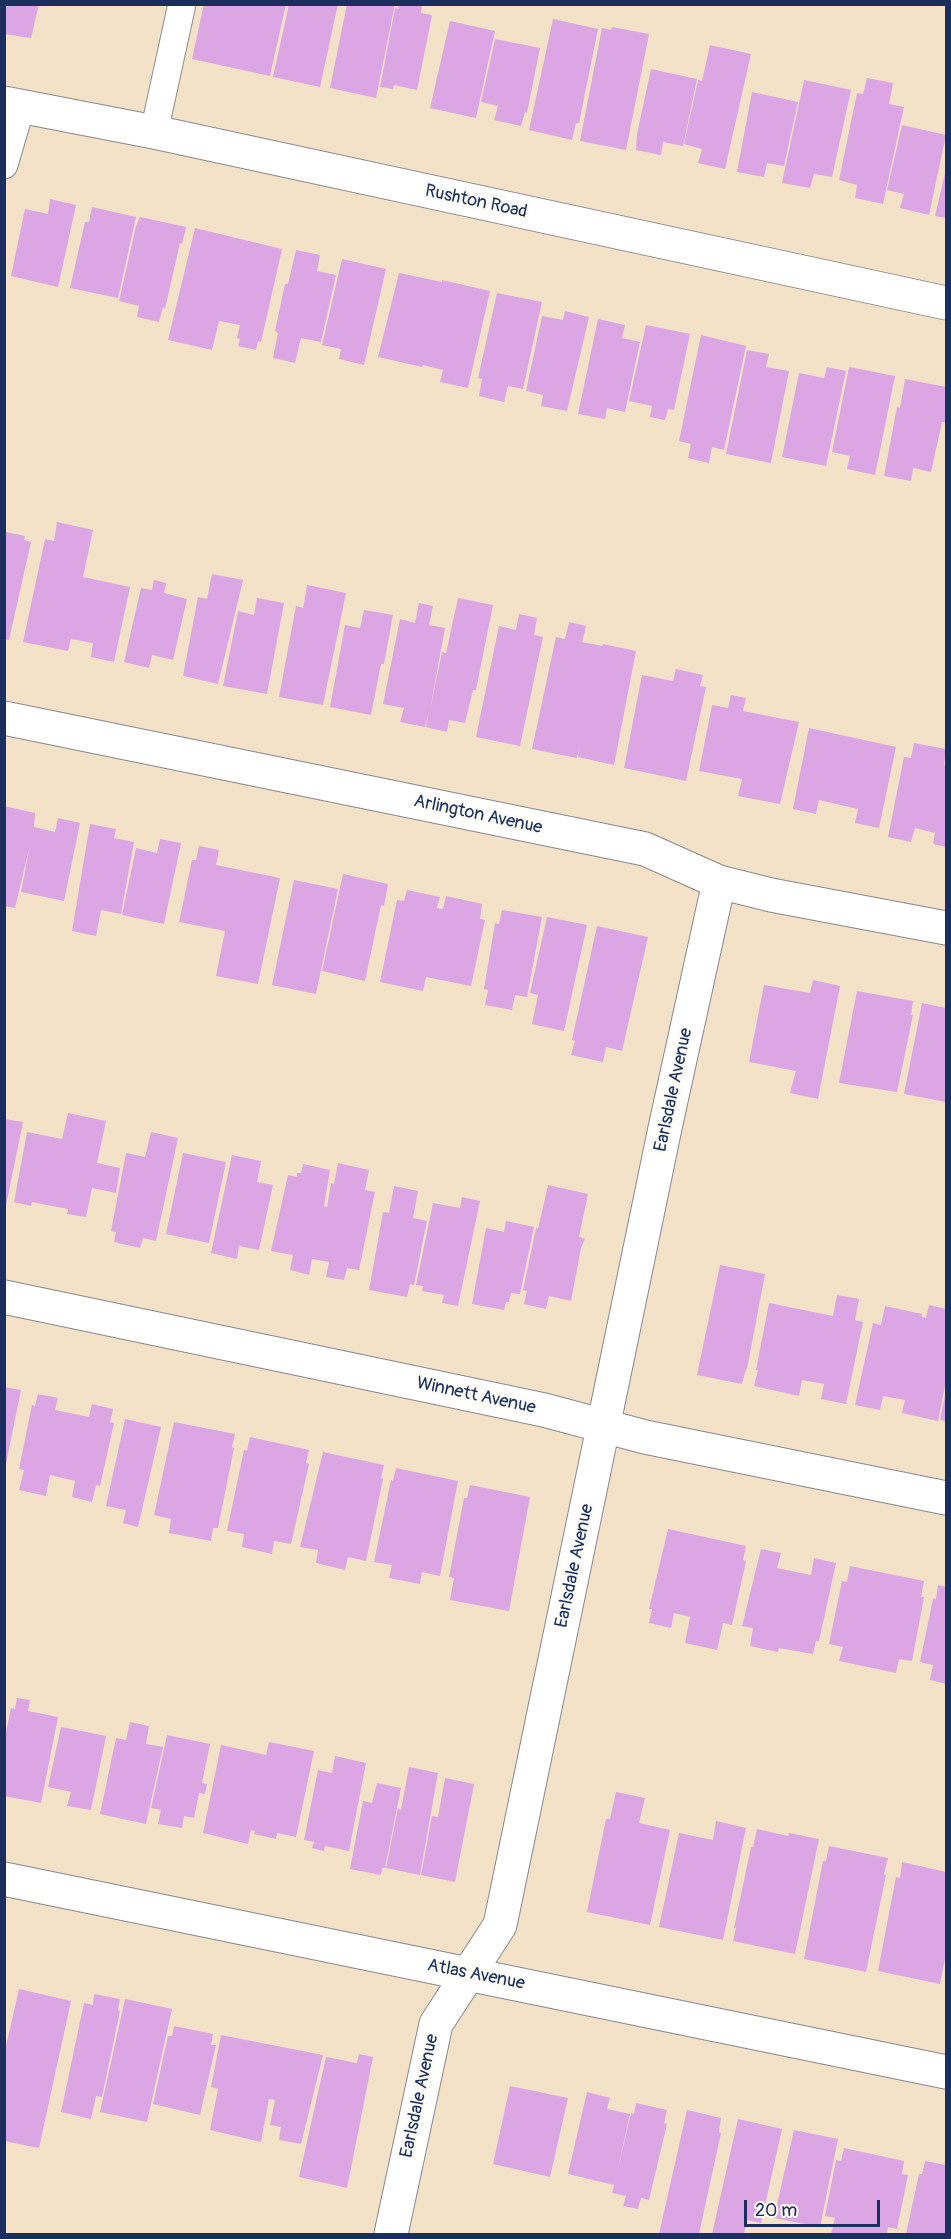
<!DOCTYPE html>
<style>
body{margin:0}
#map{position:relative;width:951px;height:2239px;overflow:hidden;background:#f3e2c7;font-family:Pangolin,sans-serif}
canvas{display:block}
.frame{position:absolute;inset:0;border:6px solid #1b2f5e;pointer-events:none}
.scale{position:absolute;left:744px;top:2200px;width:136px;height:27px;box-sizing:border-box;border:3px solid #1b2f5e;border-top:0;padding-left:8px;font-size:18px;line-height:21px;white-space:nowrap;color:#1b2f5e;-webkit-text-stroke:4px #fdfcf7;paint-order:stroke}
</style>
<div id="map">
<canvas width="951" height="2239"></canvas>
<div class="frame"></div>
<div class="scale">20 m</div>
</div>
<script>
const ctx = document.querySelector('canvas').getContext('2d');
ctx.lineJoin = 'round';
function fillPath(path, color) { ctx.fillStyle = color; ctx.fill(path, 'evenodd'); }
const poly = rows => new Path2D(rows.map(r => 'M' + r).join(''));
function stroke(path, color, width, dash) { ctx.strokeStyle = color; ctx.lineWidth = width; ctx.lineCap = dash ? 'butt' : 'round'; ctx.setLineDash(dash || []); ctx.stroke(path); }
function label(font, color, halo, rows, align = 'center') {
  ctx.font = font + ' Pangolin,sans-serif'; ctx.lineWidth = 6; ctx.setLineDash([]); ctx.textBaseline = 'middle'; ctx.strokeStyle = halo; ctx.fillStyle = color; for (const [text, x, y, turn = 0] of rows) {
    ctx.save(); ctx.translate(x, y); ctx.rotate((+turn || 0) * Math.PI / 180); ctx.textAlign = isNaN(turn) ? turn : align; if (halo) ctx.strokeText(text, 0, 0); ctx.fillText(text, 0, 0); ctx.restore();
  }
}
fillPath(poly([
 [4,4,39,4,31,38,4,34],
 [204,4,286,4,270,76,192,59],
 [289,4,338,4,320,87,273,77],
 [347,4,395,4,376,98,330,88],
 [399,4,422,4,421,13,432,15,417,90,394,85,393,89,380,87,395,8,398,9],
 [553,19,598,29,579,123,576,123,572,140,529,130],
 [450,21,495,31,476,118,430,108],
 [612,27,649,34,626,150,580,141,602,28,611,30],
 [495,39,540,48,527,113,525,112,521,126,494,120,498,106,481,102],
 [710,45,751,54,725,169,698,163,702,149,684,144,698,80,702,81],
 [651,69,697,79,683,146,663,142,661,155,636,150,637,134],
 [867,78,893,83,889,104,904,107,883,204,855,198,857,185,839,180,857,93,863,94],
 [804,80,851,90,832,177,814,174,810,188,782,183],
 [752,92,798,102,784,166,767,163,764,177,737,172],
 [902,125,946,135,929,215,900,208,904,194,887,190],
 [946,169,946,218,935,216],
 [50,199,76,205,58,287,11,276,25,209,48,214],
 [92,207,136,217,118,298,70,288,85,222,89,222],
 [140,217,186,227,182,244,180,243,165,309,163,307,159,322,137,317,139,306,119,301,136,226],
 [195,228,282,249,261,342,258,341,256,350,238,346,240,339,237,338,240,325,219,321,212,350,168,340],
 [296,250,320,255,317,271,336,275,321,342,301,338,295,363,273,358,278,333,275,331,285,284,288,284],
 [342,259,386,269,364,365,339,359,341,349,322,345],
 [399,273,442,282,442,280,490,291,468,388,440,382,443,370,423,365,422,367,378,357],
 [497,293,542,302,523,389,508,386,504,402,479,396,482,379,478,378],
 [565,311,589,317,567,411,541,406,543,395,526,391,542,316,563,320],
 [598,319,625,325,622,338,640,342,625,412,607,408,605,419,578,414],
 [646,325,690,334,674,410,668,409,665,420,650,417,652,406,629,401],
 [701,335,746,346,724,450,712,447,709,463,688,458,691,444,679,441],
 [747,350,769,354,766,367,789,371,771,463,726,454],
 [827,367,846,371,826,466,782,457,799,373,824,378],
 [849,367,895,376,875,475,847,469,850,456,832,452],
 [905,379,946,387,946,414,945,422,942,422,931,472,913,468,911,481,884,476,897,407,900,408],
 [57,522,93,530,83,577,130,587,114,662,91,657,93,643,71,639,68,651,23,642,45,539,54,541],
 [6,532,25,536,24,540,31,542,9,640,4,639],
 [212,574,243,580,218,684,183,676,198,597,207,599],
 [154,580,166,583,164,593,187,599,173,660,152,655,149,668,124,662,141,588,152,590],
 [307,585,346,593,323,705,279,697,296,606,303,608],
 [257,598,284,603,267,694,223,686,238,611,254,615],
 [458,598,493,605,476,690,473,690,465,723,449,720,447,732,426,727,429,711,425,727,400,722,404,708,383,704,400,619,415,623,419,603,433,606,429,625,445,628,430,710,442,652,446,653],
 [364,610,393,615,384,664,381,664,371,715,330,707,345,625,360,628],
 [519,614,537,618,534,635,543,637,520,746,476,737,499,626,516,630],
 [569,622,586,626,582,642,602,646,603,644,636,651,614,765,578,757,579,749,577,758,532,749,556,637,565,639],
 [676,669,703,675,700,686,706,687,686,781,624,768,642,675,673,681],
 [731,695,746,698,743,711,799,722,780,804,738,796,742,779,699,771,712,705,728,708],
 [809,728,896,747,879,828,855,823,858,809,819,800,816,814,793,809],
 [914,743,946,749,944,765,946,766,946,847,933,844,935,833,915,828,911,842,888,837,904,757,911,758],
 [4,806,35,813,34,827,55,832,58,818,80,823,64,901,21,892,30,845,15,908,4,906],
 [90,824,116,829,114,838,134,842,121,914,101,910,96,936,72,931],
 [160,839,181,843,164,924,122,915,136,848,157,853],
 [199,846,219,850,216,865,280,878,258,984,216,976,225,931,179,922,192,860,196,860],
 [343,874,388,884,384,906,381,905,365,981,322,971],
 [294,880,338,889,316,994,272,985],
 [407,890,440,897,437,908,443,909,446,896,482,904,480,919,485,920,471,986,426,977,423,991,380,982,397,900,404,901],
 [502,910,542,917,527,997,515,995,512,1010,485,1005,488,990,484,989,495,923,499,924],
 [547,917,587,925,564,1031,532,1024,538,995,530,993],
 [597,926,648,937,622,1051,606,1047,603,1062,571,1055,575,1041,572,1040],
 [813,980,840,986,818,1099,790,1093,796,1071,749,1062,764,985,810,993],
 [857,991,913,1001,911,1015,913,1015,897,1092,839,1083],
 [922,1003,946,1008,946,1102,904,1094],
 [68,1113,106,1121,97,1163,120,1168,116,1193,92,1188,86,1217,67,1214,68,1209,32,1202,31,1206,14,1202,27,1132,62,1139],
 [4,1119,23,1122,6,1206,4,1206],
 [151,1132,178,1138,156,1241,143,1238,140,1248,114,1242,116,1232,111,1231,126,1153,145,1157],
 [183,1153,226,1162,209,1243,166,1234],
 [232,1155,261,1161,257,1182,273,1185,259,1250,239,1246,237,1259,211,1253],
 [338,1163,369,1170,365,1190,375,1192,359,1270,347,1268,344,1280,326,1277,329,1262,312,1259,309,1275,290,1270,293,1255,271,1251,288,1175,297,1177,297,1173,301,1173,303,1164,330,1170,324,1206,327,1207,331,1183,334,1184],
 [548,1185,588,1194,579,1237,585,1239,581,1248,571,1301,549,1296,546,1309,524,1304,527,1291,523,1290,536,1228,538,1229],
 [394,1186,418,1191,413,1218,427,1221,414,1285,410,1284,407,1297,369,1290,383,1212,389,1213],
 [462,1197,480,1201,458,1306,442,1303,444,1295,422,1291,423,1286,416,1285,433,1203,460,1208],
 [506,1221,534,1227,520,1294,511,1293,509,1302,506,1302,504,1310,472,1304,486,1228,504,1232],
 [720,1265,765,1274,747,1369,746,1369,742,1384,697,1375],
 [837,1295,859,1299,855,1320,863,1322,846,1404,821,1399,824,1384,802,1380,799,1396,754,1386,758,1370,756,1370,769,1303,833,1316],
 [929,1305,946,1309,946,1381,938,1421,902,1413,905,1400,883,1396,880,1410,855,1405,873,1323,881,1325,885,1306,922,1314,922,1317,926,1318],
 [4,1387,21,1390,6,1464,4,1464],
 [38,1394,58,1398,55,1410,89,1417,92,1404,113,1409,110,1422,114,1423,100,1486,96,1485,92,1502,72,1497,75,1481,50,1475,46,1496,19,1490,24,1470,19,1469,32,1405,35,1406],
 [945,1395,946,1395,946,1421,940,1420],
 [125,1419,161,1427,138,1527,123,1523,126,1510,106,1506],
 [174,1422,235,1434,232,1447,234,1448,218,1528,213,1528,211,1541,169,1533,171,1519,154,1515],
 [250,1437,309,1450,306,1463,309,1464,291,1544,274,1541,272,1554,242,1547,244,1534,227,1531,244,1450,247,1451],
 [323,1452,384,1465,381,1478,383,1479,366,1561,348,1557,345,1570,316,1563,318,1550,300,1547],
 [396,1468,458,1481,440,1576,422,1572,420,1584,389,1578,392,1565,374,1562,391,1480,393,1481],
 [470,1485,530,1497,509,1611,450,1600,454,1578,449,1577,464,1498,467,1498],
 [668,1529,746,1546,743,1560,746,1561,732,1625,723,1623,717,1650,685,1643,690,1617,674,1613,671,1628,649,1623,652,1609,649,1609],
 [761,1549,781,1553,777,1568,811,1575,814,1558,836,1563,819,1641,816,1641,813,1654,779,1648,778,1652,750,1646,753,1628,742,1626],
 [850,1566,924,1581,921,1597,924,1597,912,1661,899,1659,896,1673,839,1661,843,1647,829,1644,842,1581,847,1582],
 [938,1585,946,1587,946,1684,930,1680,933,1665,920,1662,933,1599,936,1599],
 [17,1698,30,1700,28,1711,58,1717,41,1803,4,1796,4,1741,11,1708,15,1709],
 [130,1722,149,1726,146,1744,163,1747,146,1824,100,1814,116,1738,126,1740],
 [61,1727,106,1736,91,1810,67,1806,71,1792,48,1787],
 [167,1735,210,1744,202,1783,207,1784,205,1794,199,1793,194,1818,184,1816,182,1828,158,1824,161,1810,151,1808],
 [269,1742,314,1751,296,1837,277,1833,276,1839,254,1834,255,1831,251,1830,248,1844,203,1833,221,1745,266,1755],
 [335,1756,366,1763,349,1851,325,1846,324,1851,312,1848,314,1842,304,1840,318,1770,332,1773],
 [409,1767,438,1773,420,1875,386,1868,398,1808,401,1810],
 [445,1778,474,1784,455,1882,421,1875,432,1816,438,1817],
 [377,1783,401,1788,385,1868,382,1868,381,1875,350,1869,363,1801,372,1803],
 [616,1792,645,1798,639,1823,670,1830,650,1925,587,1912,606,1819,610,1819],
 [716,1821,746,1828,723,1940,659,1927,679,1833,713,1840],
 [757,1829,788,1836,789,1833,819,1839,795,1954,733,1941,736,1928,734,1928,751,1847,753,1847],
 [829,1846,888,1858,884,1874,886,1875,866,1972,804,1959,823,1861,826,1861],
 [902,1862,946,1872,946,1954,940,1984,878,1971,896,1877,900,1878],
 [19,1989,71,2001,39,2148,4,2141,4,2055],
 [94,1994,120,1999,118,2010,120,2011,102,2097,96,2096,91,2119,61,2112,84,2003,93,2005],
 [125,1999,172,2009,147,2122,100,2112],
 [174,2026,213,2034,211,2045,216,2045,200,2115,153,2104,168,2036,172,2036],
 [221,2035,323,2055,301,2144,279,2140,281,2127,270,2125,275,2100,269,2099,261,2142,210,2130,218,2089,211,2087],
 [359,2054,373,2057,347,2188,299,2177,326,2057,357,2063],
 [510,2086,568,2098,550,2177,493,2164],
 [587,2092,610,2098,607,2109,630,2114,617,2173,631,2113,634,2114,636,2103,667,2110,664,2123,667,2124,649,2200,641,2198,638,2209,623,2206,626,2196,612,2193,614,2185,568,2174],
 [687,2110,721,2118,719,2132,721,2133,699,2234,659,2234],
 [738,2119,782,2129,761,2223,747,2220,744,2234,712,2234],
 [794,2130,838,2139,820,2227,774,2218],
 [844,2148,904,2161,902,2174,908,2175,897,2229,888,2227,887,2234,831,2234,835,2218,825,2216,836,2160,841,2161],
 [925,2161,946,2165,946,2234,906,2234,919,2174,922,2174]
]), '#dca6e5');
const lane = poly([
 [154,132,182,4],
 [4,165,21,107]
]);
const street = poly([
 [4,103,154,132,946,303],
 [4,718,645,849,719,882,771,895,946,928],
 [4,1297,544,1410,645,1437,946,1498],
 [4,1879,946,2072],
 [391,2234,436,2024,500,1925,665,1128,719,882]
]);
stroke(lane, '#878892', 29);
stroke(street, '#878892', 35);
stroke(lane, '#fff', 27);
stroke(street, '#fff', 33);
label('18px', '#1b2f5e', '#fdfcf7', [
 ["Rushton Road",476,202,12],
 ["Arlington Avenue",478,815,12],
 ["Earlsdale Avenue",674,1090,-78],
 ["Winnett Avenue",476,1396,12],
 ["Earlsdale Avenue",575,1566,-78],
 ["Atlas Avenue",476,1975,11],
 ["Earlsdale Avenue",420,2096,-78]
]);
</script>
